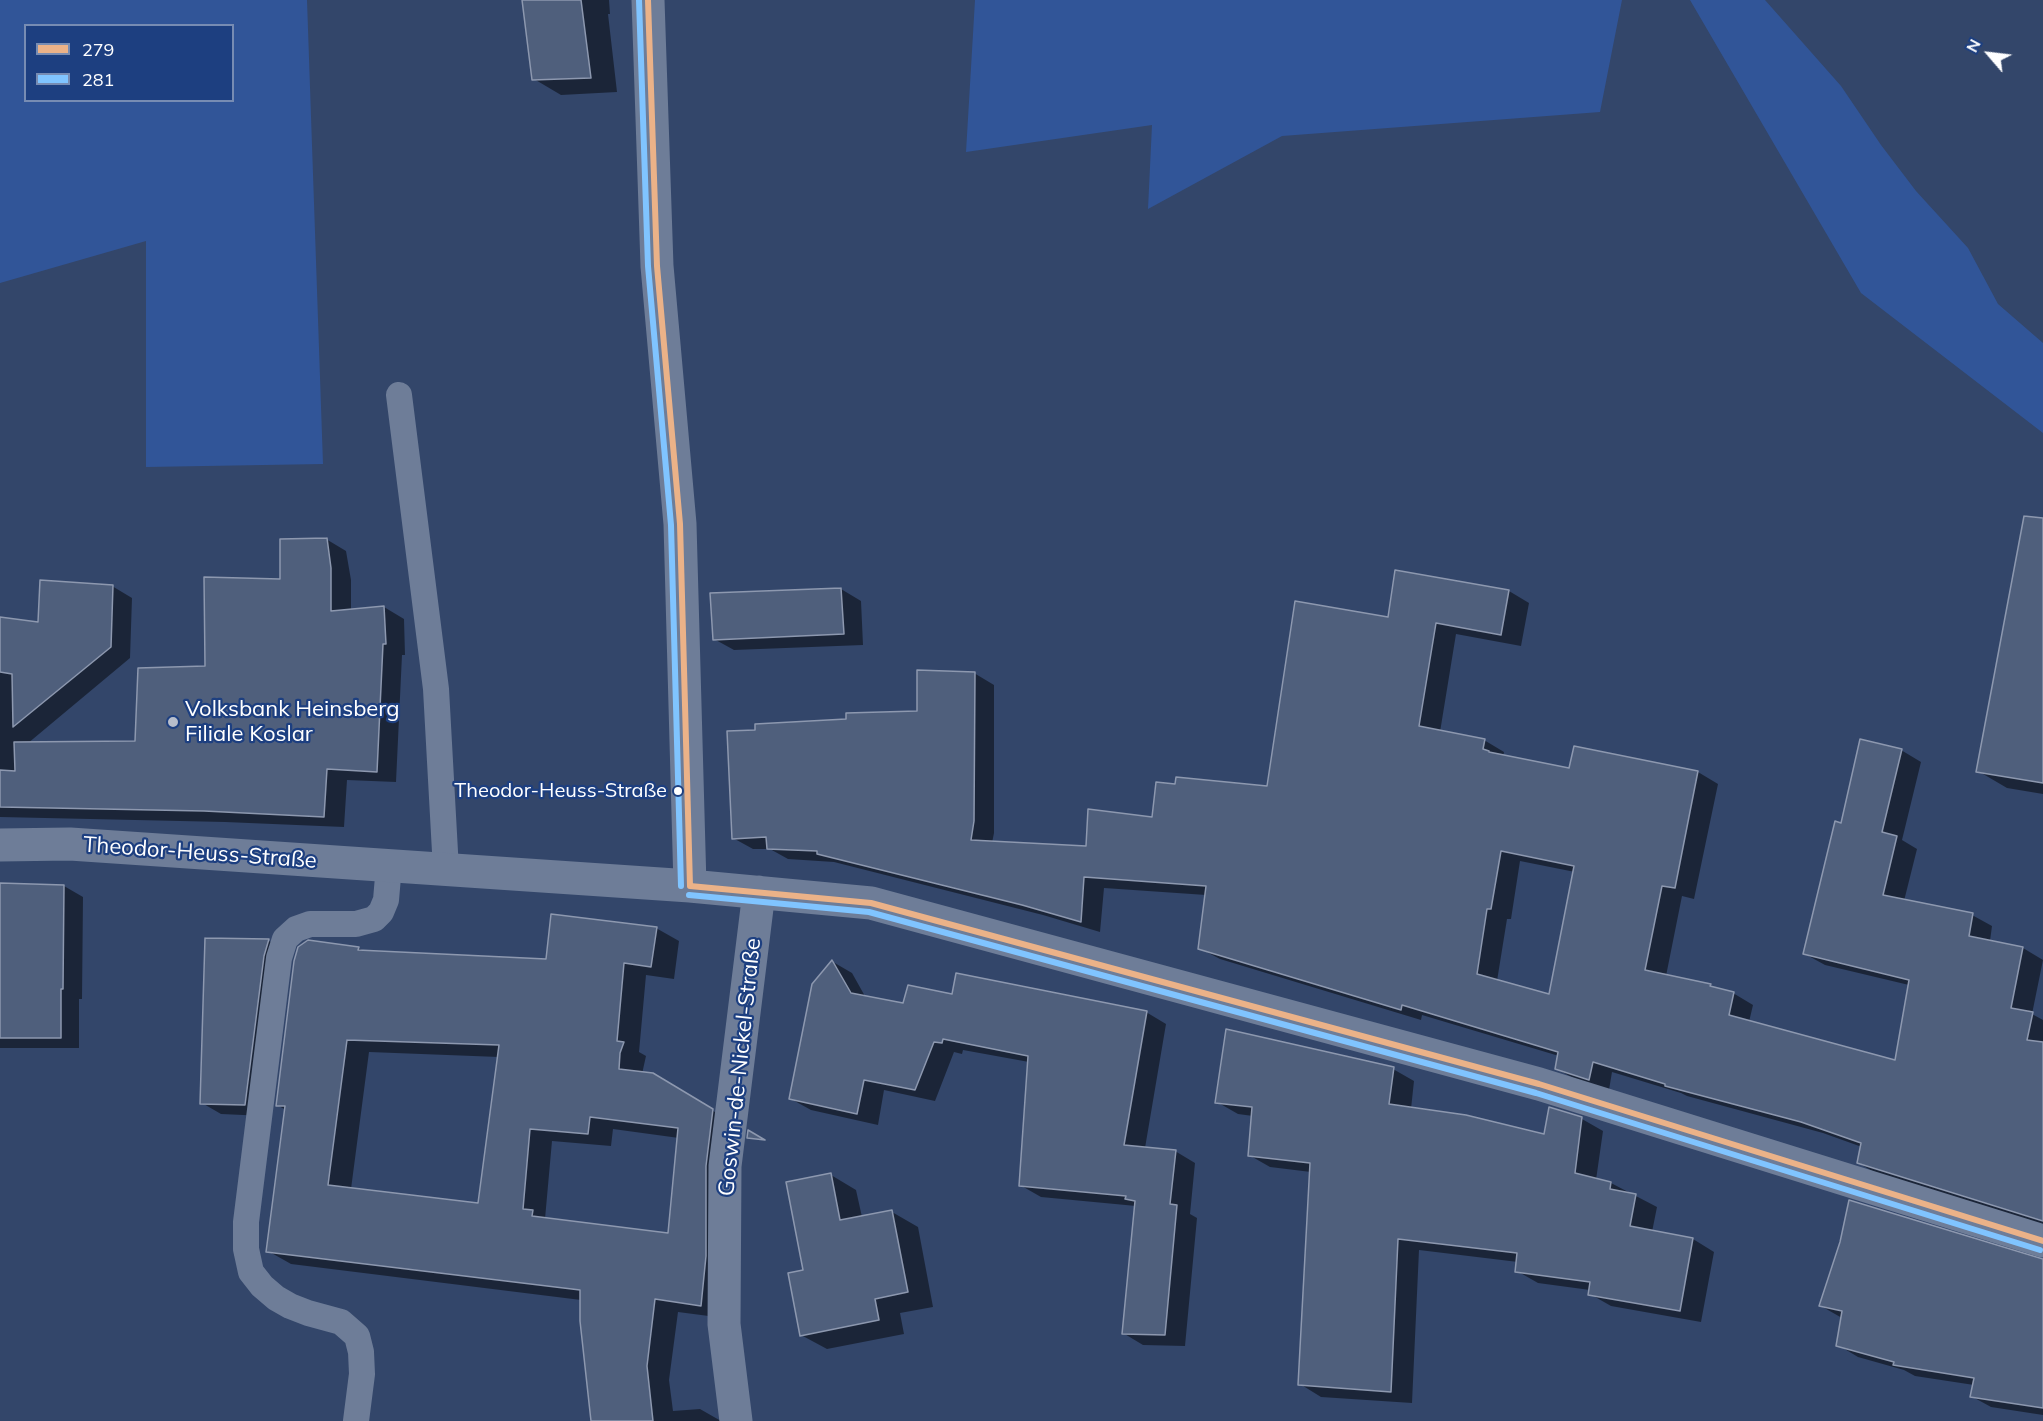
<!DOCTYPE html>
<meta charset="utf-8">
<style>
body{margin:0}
#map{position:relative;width:2043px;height:1421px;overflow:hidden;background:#33466a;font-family:Mulish,sans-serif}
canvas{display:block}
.legend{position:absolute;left:24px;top:24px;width:210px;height:78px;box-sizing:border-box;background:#1d3f80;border:2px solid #778cb3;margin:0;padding:8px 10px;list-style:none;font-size:18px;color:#fff}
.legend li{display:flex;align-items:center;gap:12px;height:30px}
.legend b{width:30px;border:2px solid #778cb3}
.north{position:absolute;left:1959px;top:24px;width:60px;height:60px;-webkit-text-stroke:4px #1d3f80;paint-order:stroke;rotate:298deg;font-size:16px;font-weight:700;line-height:24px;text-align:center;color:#fff}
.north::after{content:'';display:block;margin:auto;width:21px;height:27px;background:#fff;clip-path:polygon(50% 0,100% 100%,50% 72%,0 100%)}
</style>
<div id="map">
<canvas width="2043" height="1421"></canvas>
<ul class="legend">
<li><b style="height:8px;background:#ebb288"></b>279</li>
<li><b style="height:8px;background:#80c4ff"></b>281</li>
</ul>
<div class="north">N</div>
</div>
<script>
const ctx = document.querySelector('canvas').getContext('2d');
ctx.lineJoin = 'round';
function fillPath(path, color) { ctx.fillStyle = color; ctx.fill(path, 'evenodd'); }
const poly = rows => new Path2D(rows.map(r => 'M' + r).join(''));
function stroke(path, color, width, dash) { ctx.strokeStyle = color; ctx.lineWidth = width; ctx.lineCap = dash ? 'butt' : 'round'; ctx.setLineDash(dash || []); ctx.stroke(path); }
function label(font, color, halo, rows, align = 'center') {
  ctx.font = font + ' Mulish,sans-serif'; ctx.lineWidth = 4.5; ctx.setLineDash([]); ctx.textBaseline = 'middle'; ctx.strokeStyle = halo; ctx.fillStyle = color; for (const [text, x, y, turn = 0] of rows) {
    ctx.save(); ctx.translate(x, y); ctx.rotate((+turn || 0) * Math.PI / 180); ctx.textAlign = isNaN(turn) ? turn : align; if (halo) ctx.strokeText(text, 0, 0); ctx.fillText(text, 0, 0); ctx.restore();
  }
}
fillPath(poly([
 [0,0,307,0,323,464,146,467,146,241,0,283],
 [26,26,232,26,232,100,26,100],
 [975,0,1622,0,1600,112,1282,136,1148,209,1152,125,966,152],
 [1690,0,1765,0,1841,86,1881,145,1916,191,1968,248,1998,304,2043,343,2043,433,1861,293]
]), '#315598');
fillPath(poly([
 [524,0,609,0,610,14,608,14,617,92,561,95,534,79],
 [326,539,346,551,351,580,351,610,384,607,404,619,405,655,402,655,396,782,347,780,344,827,225,822,0,817,0,618,39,623,112,586,132,598,130,658,27,744,136,742,206,668,281,581],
 [2043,548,2043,794,2007,788,1978,771],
 [1397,572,1509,591,1529,603,1521,646,1456,634,1440,732,1484,740,1504,752,1503,757,1571,770,1575,748,1698,772,1718,784,1694,899,1682,896,1666,976,1710,985,1718,990,1733,993,1753,1005,1749,1022,1896,1062,1909,985,1825,965,1805,954,1842,825,1901,750,1921,762,1902,840,1917,849,1904,901,1972,915,1992,926,1990,941,2023,948,2043,960,2032,1014,2043,1020,2043,1225,1878,1174,1858,1163,1862,1147,1823,1133,1687,1096,1681,1093,1612,1072,1609,1090,1577,1080,1557,1069,1559,1056,1422,1015,1421,1020,1220,959,1199,948,1206,895,1104,888,1100,932,1043,915,834,862,788,859,770,849,753,849,733,838,756,731,918,713,974,673,994,685,994,833,992,843,1087,848,1153,818,1177,786,1268,788,1389,619],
 [1520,861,1575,872,1551,996,1497,981,1507,919,1511,919],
 [841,589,861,601,863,645,734,650,714,639],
 [0,884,64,886,83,897,82,999,79,999,79,1048,0,1048],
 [656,928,679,941,674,979,646,975,639,1052,646,1056,642,1074,653,1075,735,1124,724,1318,678,1312,669,1380,673,1411,700,1409,721,1421,592,1421,581,1300,291,1264,268,1251,286,1110,277,1105,358,948,365,952,548,960],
 [369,1052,499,1057,480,1205,351,1189],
 [613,1129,679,1138,669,1235,545,1219,552,1141,611,1146],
 [206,940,269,941,288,952,265,1116,221,1114,202,1103],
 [833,962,852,973,866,998,904,1005,953,995,1146,1012,1166,1024,1145,1148,1175,1151,1195,1163,1190,1214,1197,1218,1185,1346,1143,1345,1123,1333,1136,1206,1041,1197,1020,1185,1029,1062,963,1050,962,1054,954,1052,935,1101,884,1090,878,1125,811,1110,791,1099],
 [1393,1069,1414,1081,1411,1109,1546,1136,1550,1109,1582,1119,1603,1131,1596,1180,1611,1183,1657,1207,1652,1232,1693,1239,1714,1252,1701,1322,1611,1306,1590,1294,1590,1290,1538,1283,1517,1271,1518,1262,1419,1250,1412,1403,1321,1397,1300,1384,1311,1172,1270,1167,1249,1155,1253,1116,1238,1114,1217,1102],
 [831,1175,856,1190,862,1217,892,1212,918,1227,933,1307,900,1313,904,1334,827,1349,801,1335,805,1271],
 [2043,1261,2043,1415,1991,1407,1971,1396,1974,1385,1915,1376,1904,1370,1858,1357,1838,1345,1842,1318,1821,1306]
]), '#0007');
const building = poly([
 [522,0,581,0,591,78,532,80,522,0],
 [2024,516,2043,518,2043,783,1976,772,2024,516],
 [327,538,331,568,331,611,384,606,386,644,383,644,377,772,327,769,324,817,204,811,0,807,0,770,15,771,14,742,135,741,138,668,205,666,204,577,280,579,280,539,327,538],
 [1395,570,1509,590,1501,635,1436,623,1419,726,1485,739,1483,749,1489,751,1489,752,1569,768,1574,746,1698,771,1675,888,1662,886,1645,970,1711,984,1710,986,1734,992,1729,1015,1895,1060,1909,980,1803,954,1835,821,1841,823,1860,739,1902,749,1882,832,1897,836,1883,895,1973,913,1969,936,2023,947,2011,1008,2033,1012,2027,1040,2043,1042,2043,1221,1857,1163,1861,1143,1801,1122,1665,1086,1665,1084,1593,1062,1589,1080,1555,1069,1558,1052,1402,1005,1401,1010,1198,949,1206,886,1084,877,1081,922,1022,905,817,854,817,851,767,849,766,837,732,839,727,731,755,730,755,724,846,719,846,713,917,711,917,670,975,672,974,821,971,840,1086,846,1088,809,1152,817,1156,782,1175,784,1176,777,1267,786,1295,601,1388,617,1395,570],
 [1501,851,1574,866,1549,994,1477,974,1487,909,1491,909,1501,851],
 [40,580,113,585,111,647,13,727,12,674,0,672,0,617,38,622,40,580],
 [841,588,844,634,713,640,710,593,841,588],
 [0,883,64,885,63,989,61,989,61,1038,0,1038,0,883],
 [551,914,657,927,651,967,624,963,617,1041,624,1042,620,1053,619,1069,653,1073,713,1109,706,1166,706,1256,701,1306,655,1299,647,1366,653,1421,591,1421,580,1321,580,1290,266,1252,285,1106,276,1106,294,961,298,947,308,940,359,947,358,950,546,959,551,914],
 [347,1040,499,1045,478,1203,328,1185,347,1040],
 [590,1117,678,1128,668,1233,532,1216,533,1210,523,1209,530,1129,588,1134,590,1117],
 [205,938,269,939,264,956,245,1105,200,1104,205,938],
 [832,960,851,993,903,1003,908,985,952,994,956,973,1147,1011,1124,1145,1176,1150,1170,1204,1177,1205,1165,1335,1122,1334,1135,1201,1125,1199,1126,1196,1019,1186,1028,1056,943,1039,942,1043,934,1042,915,1090,864,1080,857,1114,789,1099,812,984,832,960],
 [1226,1029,1394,1067,1389,1104,1466,1115,1544,1134,1549,1107,1582,1117,1575,1173,1611,1182,1610,1189,1636,1194,1630,1226,1693,1238,1680,1311,1588,1295,1590,1282,1515,1272,1517,1253,1398,1239,1391,1392,1298,1385,1310,1163,1248,1156,1252,1107,1215,1103,1226,1029],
 [748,1130,765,1140,747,1138,748,1130],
 [831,1173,840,1220,892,1210,908,1292,875,1299,879,1320,800,1336,788,1273,803,1270,786,1182,831,1173],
 [1849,1200,2043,1259,2043,1408,1970,1397,1974,1378,1893,1365,1894,1362,1836,1346,1842,1311,1819,1306,1840,1242,1849,1200]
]);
fillPath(building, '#4f5f7c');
stroke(building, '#8d98af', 1.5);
stroke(poly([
 [399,395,436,689,446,870],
 [356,1421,362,1374,361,1352,357,1336,341,1322,308,1313,290,1306,276,1298,262,1286,251,1272,246,1249,246,1222,279,958,285,939,296,929,310,924,356,924,374,919,381,912,386,900,389,865]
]), '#6e7d98', 26);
stroke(poly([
 [648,0,657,266,680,524,690,886],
 [0,845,70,844,690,886,871,903,1539,1084,2043,1241],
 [736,1421,724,1324,725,1166,759,892]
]), '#6e7d98', 33);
stroke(poly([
 [648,0,657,266,680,524,690,886],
 [690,886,871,903,1539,1084,2043,1241]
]), '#ebb288', 6);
stroke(poly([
 [639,0,648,266,671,525,681,886],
 [689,895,869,912,1536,1093,2040,1250]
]), '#80c4ff', 6);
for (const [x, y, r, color] of [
 [173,722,6,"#b8becb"],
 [678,791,5,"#fff"]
]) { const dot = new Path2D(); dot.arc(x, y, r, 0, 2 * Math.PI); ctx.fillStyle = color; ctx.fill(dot); stroke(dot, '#1d3f80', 2); }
label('20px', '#fff', '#1d3f80', [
 ["Theodor-Heuss-Straße",667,791]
], 'right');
label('22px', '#fff', '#1d3f80', [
 ["Volksbank Heinsberg",185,709],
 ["Filiale Koslar",185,734]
], 'left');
label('22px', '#fff', '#1d3f80', [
 ["Theodor-Heuss-Straße",200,853,4],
 ["Goswin-de-Nickel-Straße",740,1067,-84]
]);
</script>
